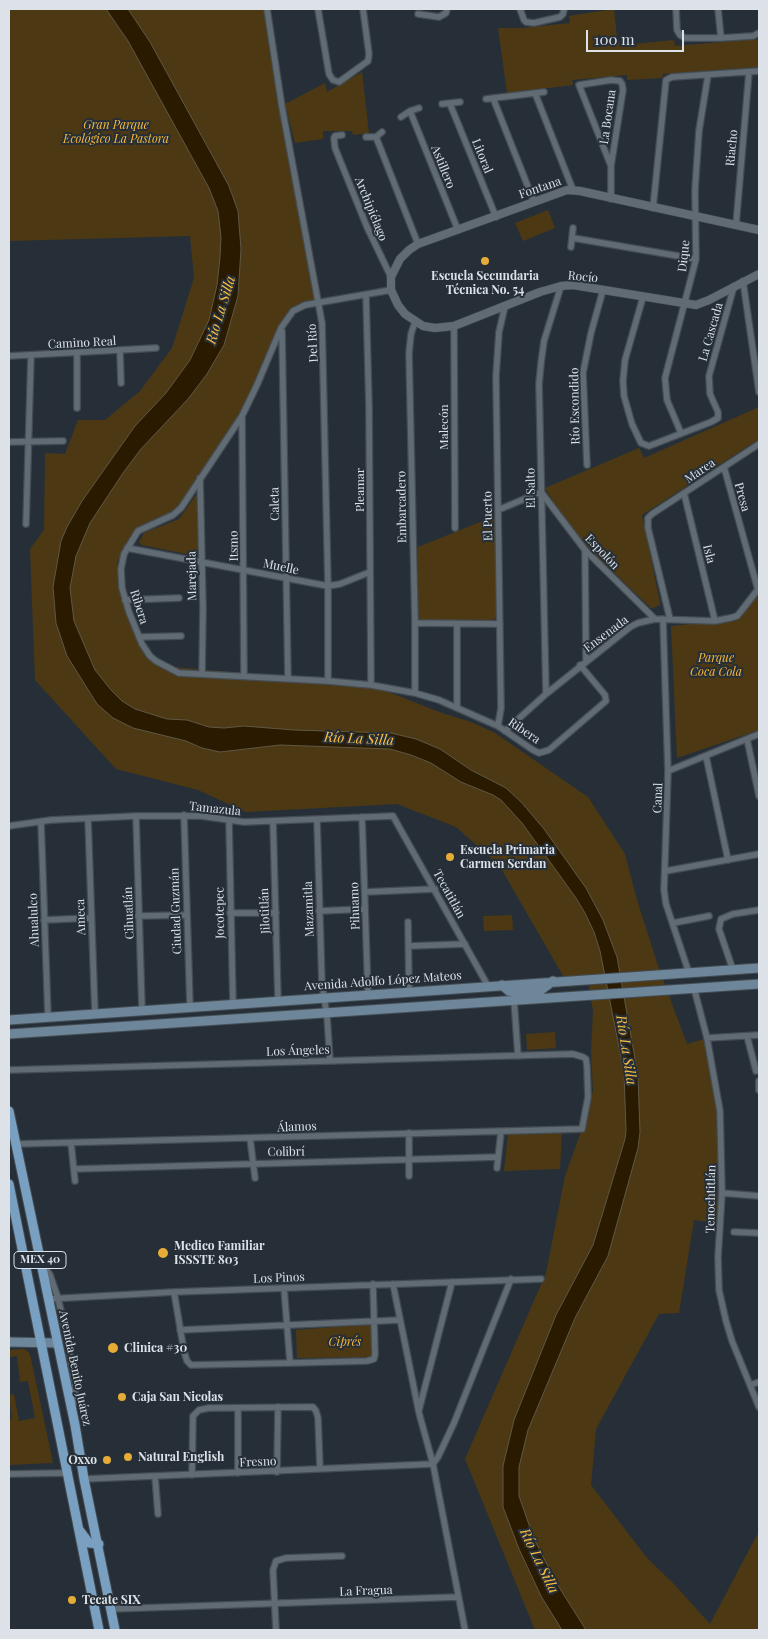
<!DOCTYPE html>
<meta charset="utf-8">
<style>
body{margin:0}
#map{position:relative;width:768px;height:1639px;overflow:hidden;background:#262f38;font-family:"Playfair Display",serif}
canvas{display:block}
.frame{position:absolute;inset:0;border:10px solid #dce2e7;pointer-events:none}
.scale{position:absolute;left:586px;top:30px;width:98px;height:22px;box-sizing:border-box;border:2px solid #dce2e7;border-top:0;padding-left:6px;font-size:15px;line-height:18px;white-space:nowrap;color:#dce2e7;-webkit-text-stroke:4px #262f38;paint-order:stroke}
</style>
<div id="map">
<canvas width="768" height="1639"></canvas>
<div class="frame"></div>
<div class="scale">100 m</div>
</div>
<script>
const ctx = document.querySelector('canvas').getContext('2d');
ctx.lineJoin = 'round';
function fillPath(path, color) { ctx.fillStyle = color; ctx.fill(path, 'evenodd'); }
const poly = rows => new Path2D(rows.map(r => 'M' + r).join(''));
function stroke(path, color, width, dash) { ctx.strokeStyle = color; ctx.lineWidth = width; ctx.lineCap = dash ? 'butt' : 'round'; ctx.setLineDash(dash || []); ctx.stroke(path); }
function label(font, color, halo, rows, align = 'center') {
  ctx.font = font + ' "Playfair Display",serif'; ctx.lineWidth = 4; ctx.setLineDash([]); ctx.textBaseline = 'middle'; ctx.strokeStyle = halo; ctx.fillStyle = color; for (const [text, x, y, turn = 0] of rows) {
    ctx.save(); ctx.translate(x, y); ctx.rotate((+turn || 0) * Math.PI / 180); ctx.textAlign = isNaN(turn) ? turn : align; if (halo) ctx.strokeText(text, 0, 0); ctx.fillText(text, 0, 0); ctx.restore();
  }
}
fillPath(poly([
 [9,9,267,9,319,302,305,305,286,320,250,401,181,508,143,527,122,553,117,562,125,600,146,651,164,666,371,685,439,712,471,722,495,733,588,797,625,854,637,900,659,969,687,1044,707,1038,718,1095,721,1223,694,1220,679,1313,659,1314,596,1429,591,1485,647,1558,673,1583,710,1624,759,1531,759,1630,535,1630,465,1459,546,1273,565,1176,582,1129,593,1091,591,1052,593,1011,589,985,565,987,562,974,499,865,456,827,397,804,246,812,198,790,116,769,35,680,30,549,44,530,45,453,65,454,78,420,105,420,140,391,172,348,194,278,190,236,9,241],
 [614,9,617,38,619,43,623,45,674,40,675,46,759,39,759,67,663,74,662,78,627,80,627,75,572,80,573,85,507,93,498,28,522,28,570,23,569,16],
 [362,72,369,133,353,135,352,131,323,131,323,139,295,143,285,104,325,83,327,92],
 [548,210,555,228,523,241,515,223],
 [759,407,759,439,642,515,660,603,660,605,653,608,651,608,572,533,545,488,639,448,644,458],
 [196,495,198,498,200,554,197,556,141,545,139,542,144,533,179,519],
 [495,516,496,617,493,620,421,621,418,618,418,547],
 [759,590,759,730,677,758,671,626,736,619],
 [512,915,513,930,484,931,483,916],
 [555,1032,556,1048,527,1050,526,1034],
 [562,1132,560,1169,504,1171,508,1134],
 [372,1324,374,1357,297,1358,296,1330],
 [25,1349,30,1354,53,1463,9,1465,9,1420,12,1419,9,1395,14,1394,19,1421,35,1418,28,1381,20,1382,17,1356,9,1357,9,1350]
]), '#4c3914');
const water = poly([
 [106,9,128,9,150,42,229,186,238,211,241,249,238,296,224,345,207,374,188,399,141,449,123,473,90,523,76,556,70,588,74,621,95,670,111,690,122,701,135,709,167,719,187,720,209,727,224,728,244,726,294,730,391,733,416,739,440,749,471,770,506,788,522,803,544,829,586,888,603,920,617,957,638,1076,640,1132,638,1148,608,1256,575,1318,528,1430,519,1467,519,1496,534,1539,557,1584,586,1630,562,1630,541,1596,519,1549,503,1507,503,1466,514,1420,556,1315,593,1245,625,1139,626,1131,624,1072,600,951,594,932,585,913,576,898,522,823,501,800,493,795,461,782,431,763,411,755,390,749,280,745,220,752,202,748,186,741,133,728,113,718,97,704,67,656,56,623,53,587,61,541,67,527,82,501,135,426,166,393,190,360,209,320,217,285,220,257,221,237,218,211,209,188,128,41,106,9]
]);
fillPath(water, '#2a1b00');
stroke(water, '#5f5745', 1);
const minor = poly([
 [267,9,282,107,322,323,328,586,328,681],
 [318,9,329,74,333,80,339,82,368,61,369,54,363,9],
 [520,9,524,20,526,22,534,23,560,17,563,14,564,9],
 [676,9,677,30,680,35,685,38,721,38,753,36,759,33],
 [718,9,721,38],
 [418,14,439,17,446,13,447,9],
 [535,93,573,190],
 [493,98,534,202],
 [486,99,544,92],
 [442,104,460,102],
 [450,104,496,217],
 [410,111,458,230],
 [401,117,410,111,419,108],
 [342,135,335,136,334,138,335,148,367,227,391,277],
 [366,137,376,137,382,132],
 [376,137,418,244],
 [611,166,579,85,611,80,620,81,622,84,623,90,611,166,611,199],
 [653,208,666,80,672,77,759,71],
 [736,225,749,72],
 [573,238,696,259],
 [571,247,573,228],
 [743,281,759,392],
 [391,290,305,305,293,311,281,328,257,385,242,416,181,508,173,515,138,531,124,554,121,569,122,588,129,612,142,644,150,656,156,661,179,673,328,681,371,685,415,693,439,700,498,726,533,750,539,753,549,750,606,701,605,695,580,665],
 [366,295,369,407,371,685],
 [643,297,625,360,623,381,624,396,632,424,641,443,649,446,711,422,718,418,718,412,710,394,709,376,734,286],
 [454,326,455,528],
 [282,331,288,679],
 [120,351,121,383],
 [77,353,77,408],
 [9,356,156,348],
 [242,416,244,676],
 [681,433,667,400,665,378,696,259,695,190,697,160,699,131,708,75],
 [9,442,63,441],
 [587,465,583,373,591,333,603,290],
 [724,467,758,590],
 [200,478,203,608,202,674],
 [684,493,715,621],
 [498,510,541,492,585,550,655,619],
 [26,524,31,356],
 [127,548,328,586,340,584,370,572],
 [585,550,586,661],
 [125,600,179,598],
 [663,619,668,771,664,890,666,904,689,973],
 [670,619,648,528,648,518,652,514,759,444],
 [415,623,500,624],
 [457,625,457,708],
 [139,637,181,636],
 [415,693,415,623,409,353,411,334,415,322],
 [546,694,539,384,541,363,544,341,561,286],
 [498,726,501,708,496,376,499,332,505,306],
 [505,731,546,694,630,627,638,623,655,619,715,621,730,618,737,616,742,610,759,588],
 [747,739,759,796],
 [706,756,728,860],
 [668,771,759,734],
 [184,815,190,1007],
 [136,816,142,1010],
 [362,817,368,994],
 [88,819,95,1014],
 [317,820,322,985,327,1016,330,1061],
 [229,821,233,1004],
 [273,821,278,1000],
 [41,822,48,1017],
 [9,826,51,820,136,816,201,816,244,822,393,816,488,986],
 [666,871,759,854],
 [365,892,435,889],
 [319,911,365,909],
 [230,913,276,913],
 [138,916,186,915],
 [44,920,91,918],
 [408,922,409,991],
 [673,923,709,916],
 [409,946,465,944],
 [733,970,719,929,721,919,733,914,759,910],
 [694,988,707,1038,720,1111,722,1193,718,1257,719,1290,726,1321,732,1341,759,1407],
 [514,1000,518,1056],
 [747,1036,756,1071],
 [707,1038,759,1035],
 [9,1070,573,1054,583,1057,586,1059,587,1067,588,1097,582,1129,15,1144],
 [759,1081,759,1090],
 [250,1138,255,1178],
 [71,1143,75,1181],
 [497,1168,501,1132],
 [74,1169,498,1157],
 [409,1176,409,1133],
 [722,1193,759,1196],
 [734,1232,759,1233],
 [44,1266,50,1275,58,1298,66,1333,75,1384,75,1400,72,1406],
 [393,1284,419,1413,433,1464,465,1630],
 [284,1288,290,1363],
 [174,1292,184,1351,187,1361,191,1365,290,1363,367,1361,374,1359,375,1354,373,1284],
 [48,1299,174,1292,541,1279],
 [180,1330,400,1320],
 [750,1385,759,1382],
 [238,1408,238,1473],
 [419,1410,452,1282],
 [277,1472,278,1407],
 [9,1474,66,1473],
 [192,1475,193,1416,199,1410,209,1408,313,1407,316,1411,318,1418,320,1469],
 [155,1476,158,1514],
 [84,1479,433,1464,438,1457,454,1423,511,1279],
 [111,1609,458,1597],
 [276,1630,273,1570,276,1561,286,1558,342,1556]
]);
const tertiary = poly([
 [759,230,580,191,567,190,418,244,409,250,400,259,391,277,391,290,398,305,405,314,423,326,435,328,454,326,540,292,561,286,573,285,696,305,709,300,759,274]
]);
const secondary = poly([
 [502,985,509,991,520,993,530,993,538,992,553,981],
 [9,1020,759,968],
 [9,1034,759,984],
 [9,1342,57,1343]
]);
const primary = poly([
 [9,1111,75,1425,84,1479,115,1630],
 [9,1184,99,1630],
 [80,1531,89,1543,99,1544]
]);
stroke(minor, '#444c53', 8);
stroke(tertiary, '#444c53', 9);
stroke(secondary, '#444c53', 11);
stroke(primary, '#444c53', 11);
stroke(minor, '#606b74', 5.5);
stroke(tertiary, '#606b74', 8);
stroke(secondary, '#6d869a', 9);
stroke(primary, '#7aa0c1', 9);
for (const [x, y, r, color] of [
 [485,261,5,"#e6ac36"],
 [450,857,5,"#e6ac36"],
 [163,1253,6,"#e6ac36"],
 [113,1348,6,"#e6ac36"],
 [122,1397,5,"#e6ac36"],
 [128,1457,5,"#e6ac36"],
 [107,1460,5,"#e6ac36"],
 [72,1600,5,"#e6ac36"]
]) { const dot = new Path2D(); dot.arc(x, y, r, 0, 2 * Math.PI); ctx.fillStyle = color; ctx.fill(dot); stroke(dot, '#262f38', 2); }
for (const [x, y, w] of [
 [40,1260,52]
]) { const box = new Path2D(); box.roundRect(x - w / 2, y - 8.5, w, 17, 4); ctx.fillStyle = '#262f38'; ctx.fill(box); stroke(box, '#dce2e7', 1); }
label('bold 11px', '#dce2e7', null, [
 ["MEX 40",40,1260]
]);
label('12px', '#dce2e7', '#262f38', [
 ["La Bocana",608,117,-82],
 ["Riacho",732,148,-85],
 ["Litoral",482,156,68],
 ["Astillero",443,167,68],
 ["Fontana",540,188,-19],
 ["Archipiélago",371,209,68],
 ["Dique",684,256,-84],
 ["Rocío",583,277,6],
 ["La Cascada",711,332,-74],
 ["Camino Real",82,343,-3],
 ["Del Río",313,343,-93],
 ["Río Escondido",575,406,-91],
 ["Malecón",444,427,-90],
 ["Marea",700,471,-34],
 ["El Salto",531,488,-91],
 ["Pleamar",360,490,-90],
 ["Presa",742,497,75],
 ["Caleta",275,504,-91],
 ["Embarcadero",402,507,-91],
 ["El Puerto",488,516,-91],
 ["Itsmo",234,546,-91],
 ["Espolón",602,552,46],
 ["Isla",709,554,76],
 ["Muelle",281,567,12],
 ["Marejada",192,576,-91],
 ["Ribera",139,607,72],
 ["Ensenada",606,634,-37],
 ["Ribera",524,731,34],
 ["Canal",658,798,-88],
 ["Tamazula",215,809,6],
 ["Tecatitlán",449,894,61],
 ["Pihuamo",355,906,-92],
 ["Mazamitla",309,909,-92],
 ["Ciudad Guzmán",176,911,-92],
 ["Jilotitlán",265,911,-92],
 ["Cihuatlán",129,913,-92],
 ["Jocotepec",220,913,-91],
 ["Ameca",81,917,-92],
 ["Ahualulco",34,920,-92],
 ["Avenida Adolfo López Mateos",383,981,-4],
 ["Los Ángeles",298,1051,-2],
 ["Álamos",297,1127,-2],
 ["Colibrí",286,1152,-1],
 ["Tenochtitlán",711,1199,-89],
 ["Los Pinos",279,1278,-2],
 ["Avenida Benito Juárez",75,1368,78],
 ["Fresno",258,1462,-2],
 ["La Fragua",366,1591,-2]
]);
label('italic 12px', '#f8b936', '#262f38', [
 ["Gran Parque",116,125],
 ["Ecológico La Pastora",116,139],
 ["Parque",716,658],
 ["Coca Cola",716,672],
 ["Ciprés",345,1342]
]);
label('bold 12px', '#dce2e7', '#262f38', [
 ["Escuela Secundaria",485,276,"center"],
 ["Técnica No. 54",485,290,"center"],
 ["Escuela Primaria",460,850],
 ["Carmen Serdan",460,864],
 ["Medico Familiar",174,1246],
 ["ISSSTE 803",174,1260],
 ["Clinica #30",124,1348],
 ["Caja San Nicolas",132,1397],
 ["Natural English",138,1457],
 ["Oxxo",97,1460,"right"],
 ["Tecate SIX",82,1600]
], 'left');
label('italic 14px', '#ffc03f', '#262f38', [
 ["Río La Silla",221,310,-73],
 ["Río La Silla",359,739,3],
 ["Río La Silla",626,1050,81],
 ["Río La Silla",539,1561,64]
]);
</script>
